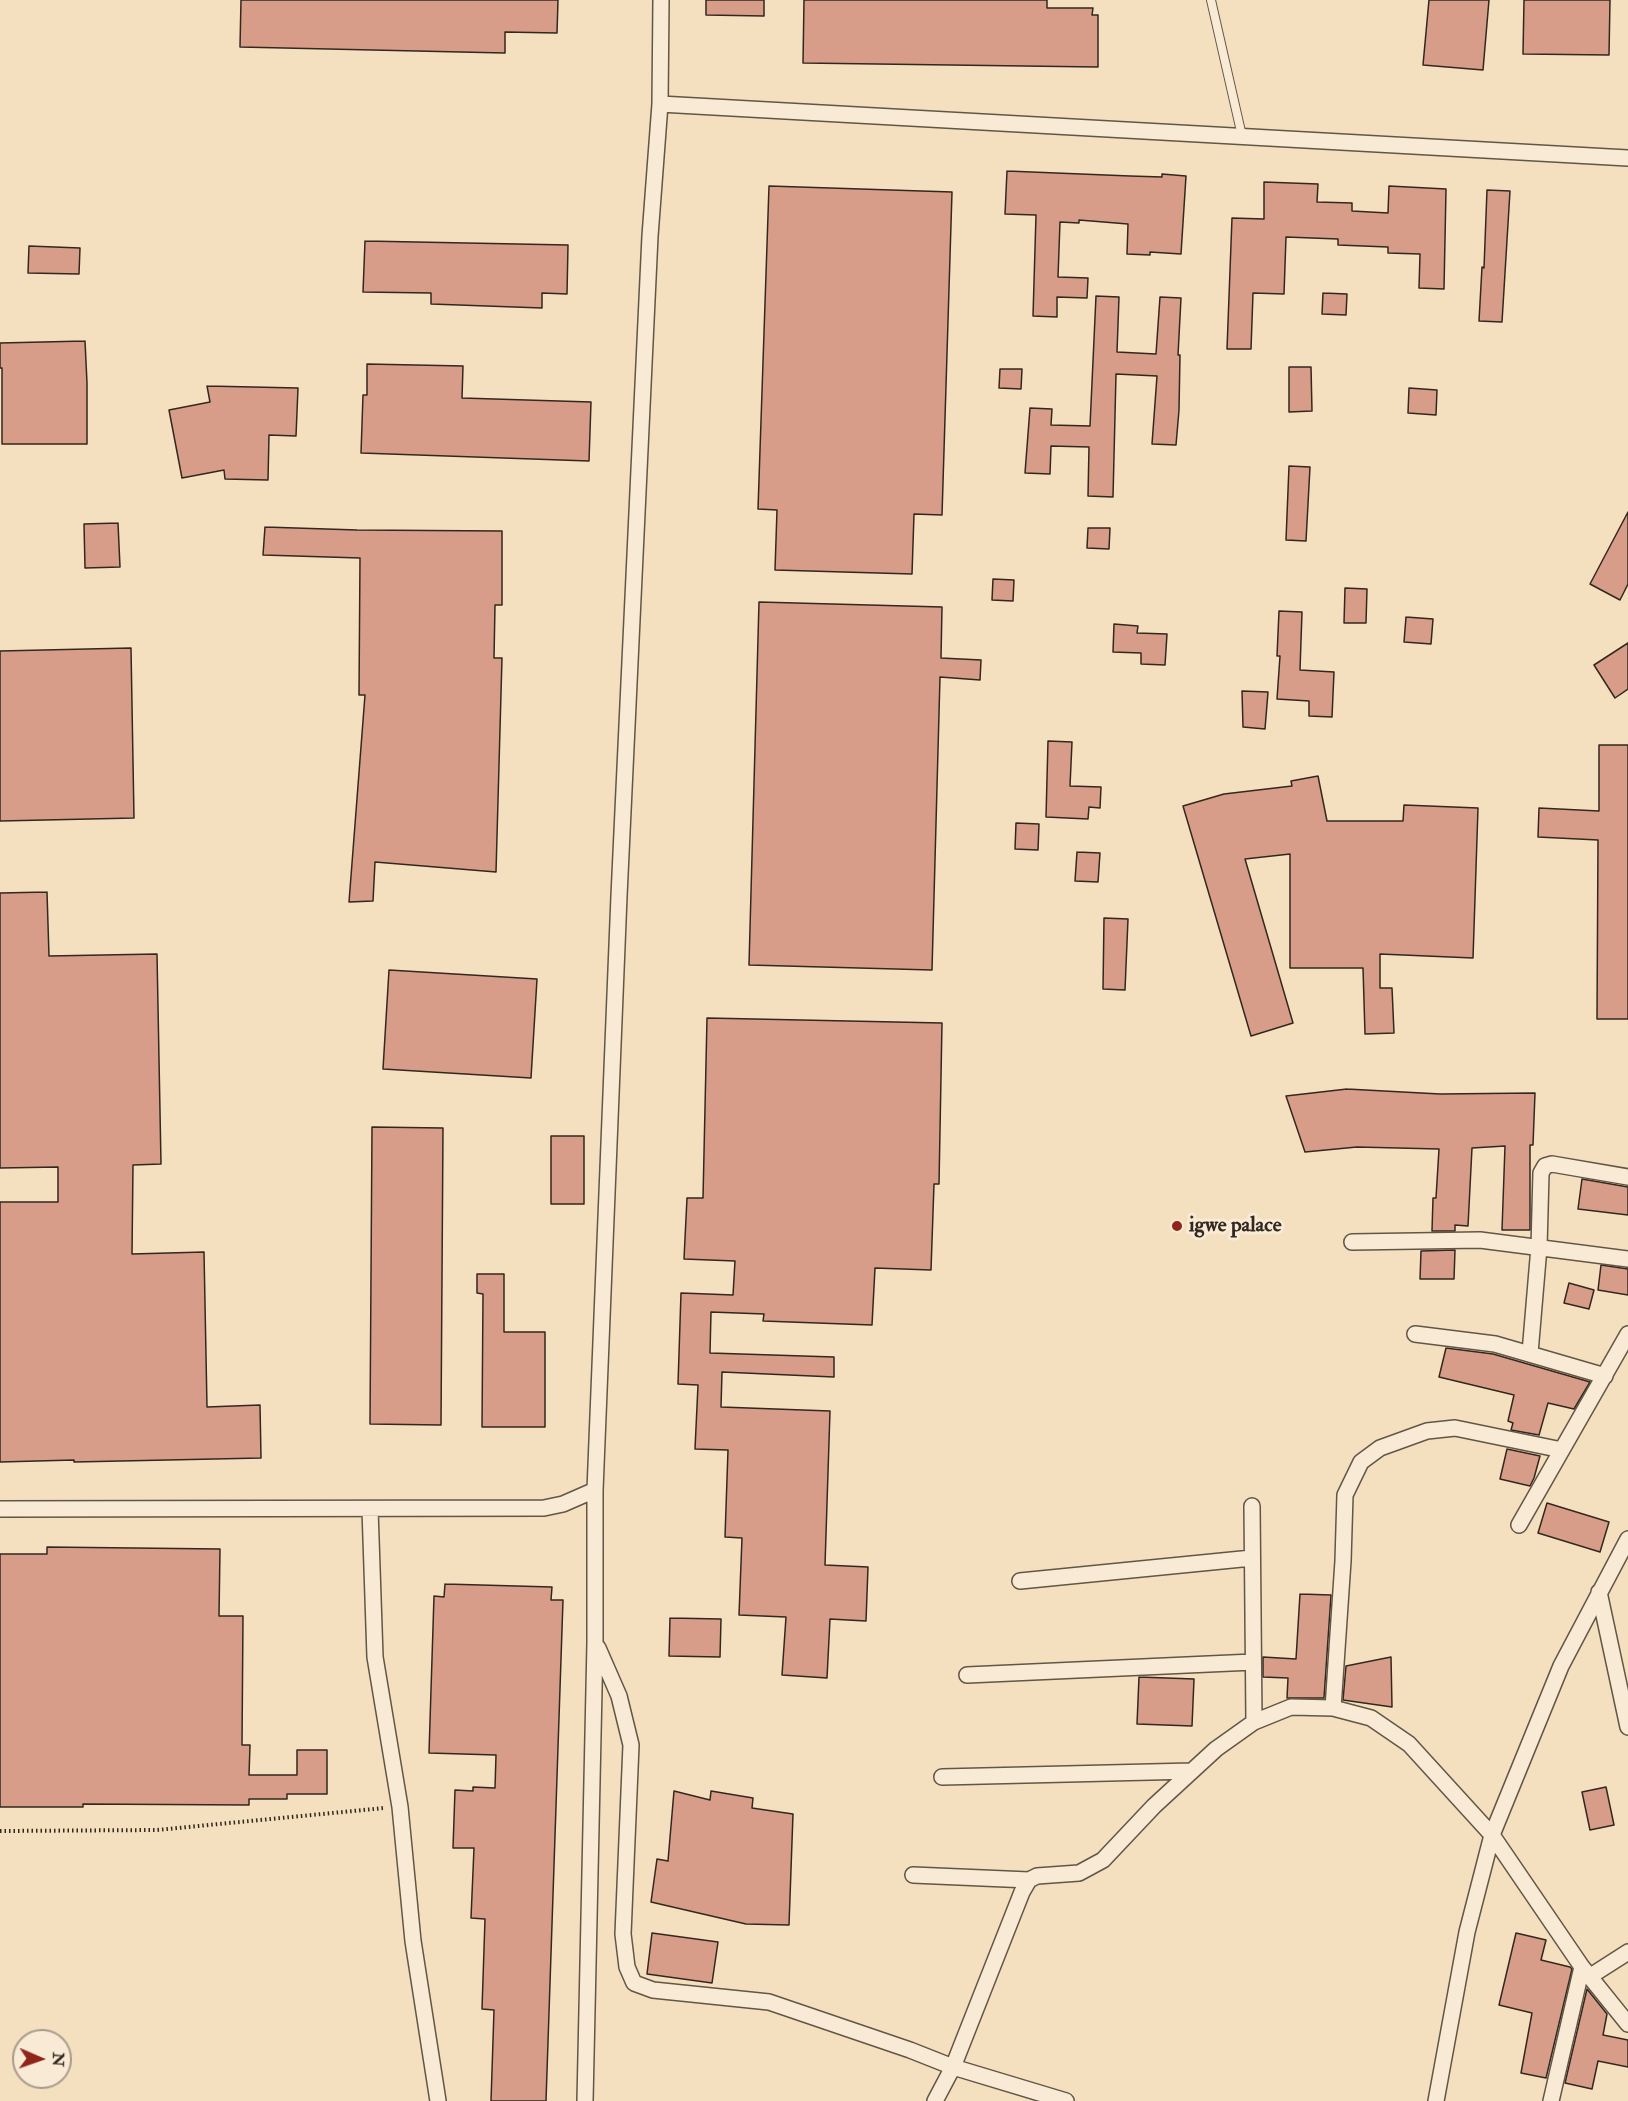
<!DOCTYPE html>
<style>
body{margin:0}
#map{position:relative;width:1628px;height:2101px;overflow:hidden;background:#f4dfbf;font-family:"IM FELL Double Pica",serif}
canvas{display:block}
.north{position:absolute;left:12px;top:2029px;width:60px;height:60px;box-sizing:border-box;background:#f8ead5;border:2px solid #a99c8c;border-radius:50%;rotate:92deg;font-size:16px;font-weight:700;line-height:24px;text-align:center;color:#32281f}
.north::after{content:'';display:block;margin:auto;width:21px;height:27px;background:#8f2418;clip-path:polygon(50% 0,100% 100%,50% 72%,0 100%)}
</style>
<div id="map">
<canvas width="1628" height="2101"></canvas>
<div class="north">N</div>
</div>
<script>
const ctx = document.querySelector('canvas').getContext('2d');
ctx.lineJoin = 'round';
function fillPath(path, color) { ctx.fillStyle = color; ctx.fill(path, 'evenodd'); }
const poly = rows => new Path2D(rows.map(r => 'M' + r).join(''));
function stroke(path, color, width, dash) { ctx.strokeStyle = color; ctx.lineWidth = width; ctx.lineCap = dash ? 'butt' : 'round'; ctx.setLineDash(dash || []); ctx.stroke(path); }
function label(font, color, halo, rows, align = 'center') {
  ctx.font = font + ' "IM FELL Double Pica",serif'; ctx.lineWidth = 6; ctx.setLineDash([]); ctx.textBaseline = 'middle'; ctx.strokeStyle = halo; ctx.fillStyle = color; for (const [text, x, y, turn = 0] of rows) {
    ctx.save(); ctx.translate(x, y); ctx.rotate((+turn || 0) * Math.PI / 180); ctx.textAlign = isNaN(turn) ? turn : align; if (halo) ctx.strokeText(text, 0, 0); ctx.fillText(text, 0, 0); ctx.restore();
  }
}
const building = poly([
 [241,0,558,0,557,33,505,32,505,53,240,47,241,0],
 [706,0,764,0,764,16,706,15,706,0],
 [804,0,1047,0,1047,8,1093,8,1092,15,1098,15,1098,67,803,63,804,0],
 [1429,0,1489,0,1483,70,1423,65,1429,0],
 [1524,0,1610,0,1609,55,1523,54,1524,0],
 [1007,171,1130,176,1162,177,1162,174,1186,176,1181,254,1150,252,1150,255,1127,254,1128,224,1079,220,1079,223,1060,222,1058,277,1088,278,1087,298,1057,297,1057,317,1033,316,1036,215,1005,214,1007,171],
 [1264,182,1318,184,1317,202,1352,203,1352,211,1388,213,1389,186,1446,189,1444,289,1419,288,1420,254,1388,253,1388,247,1338,245,1338,239,1286,237,1284,294,1253,293,1251,349,1227,349,1232,218,1264,219,1264,182],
 [769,186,952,192,942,515,914,514,912,574,775,570,777,510,758,509,769,186],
 [1487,190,1510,191,1502,322,1479,321,1482,267,1484,268,1487,190],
 [365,241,568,245,567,294,542,293,542,308,431,304,431,293,363,292,365,241],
 [29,246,80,248,79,274,28,273,29,246],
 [1323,293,1347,294,1346,315,1322,314,1323,293],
 [1096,296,1119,297,1117,352,1156,354,1160,297,1181,298,1178,355,1180,355,1179,410,1176,445,1152,444,1157,376,1116,374,1113,497,1088,496,1089,447,1051,446,1050,474,1025,473,1030,408,1052,409,1051,425,1090,426,1096,296],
 [85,341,87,383,87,444,2,444,2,368,0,368,0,343,85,341],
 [367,364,463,366,462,398,591,402,589,461,361,453,363,395,367,395,367,364],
 [1289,367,1311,367,1312,411,1289,412,1289,367],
 [1000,369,1022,369,1021,389,999,388,1000,369],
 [207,386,298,388,296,436,269,435,268,480,225,479,224,470,182,478,169,410,210,402,207,386],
 [1409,388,1437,390,1436,415,1408,413,1409,388],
 [1289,466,1310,467,1306,541,1286,540,1289,466],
 [1628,512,1628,584,1620,600,1590,584,1628,512],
 [118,523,120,567,85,568,84,524,118,523],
 [265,527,357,530,502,531,502,605,495,605,494,658,502,658,496,872,375,862,373,901,349,902,365,695,359,695,360,558,263,555,265,527],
 [1088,528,1110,528,1109,549,1087,548,1088,528],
 [993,579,1014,580,1013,601,992,600,993,579],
 [1345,588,1367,589,1366,623,1344,623,1345,588],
 [759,602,942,607,941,658,981,660,980,680,940,677,932,970,749,965,759,602],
 [1279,611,1302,612,1300,670,1334,672,1332,717,1309,716,1309,701,1277,699,1280,656,1277,656,1279,611],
 [1406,617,1433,619,1431,644,1404,642,1406,617],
 [1114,624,1138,626,1137,633,1167,634,1165,665,1141,664,1141,653,1113,652,1114,624],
 [1628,643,1628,689,1615,698,1594,665,1628,643],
 [131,648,134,818,0,821,0,651,131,648],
 [1242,691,1268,692,1265,729,1243,727,1242,691],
 [1048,741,1072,742,1070,786,1101,787,1100,808,1089,807,1088,819,1046,817,1048,741],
 [1599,745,1628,745,1628,1019,1597,1019,1598,840,1538,837,1539,808,1599,811,1599,745],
 [1318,776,1327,821,1403,821,1404,805,1478,808,1473,958,1380,954,1380,988,1392,988,1394,1033,1365,1034,1363,968,1290,968,1290,854,1245,859,1293,1023,1251,1036,1183,806,1224,794,1292,786,1291,781,1318,776],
 [1016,823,1039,824,1038,850,1015,849,1016,823],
 [1077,852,1100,853,1098,882,1075,881,1077,852],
 [47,892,49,956,157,954,161,1164,133,1165,132,1254,204,1252,207,1407,260,1405,261,1458,74,1462,74,1460,0,1462,0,1202,58,1202,58,1167,0,1168,0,893,47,892],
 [1104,918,1128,919,1125,990,1103,989,1104,918],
 [389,970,537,979,531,1078,383,1069,389,970],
 [707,1018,942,1023,939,1184,934,1184,931,1270,875,1268,872,1325,763,1321,764,1314,711,1312,710,1353,834,1357,834,1377,722,1372,721,1407,830,1411,825,1565,868,1567,866,1621,830,1619,827,1678,782,1675,786,1617,739,1615,742,1538,725,1537,728,1450,695,1449,698,1385,678,1384,681,1293,733,1295,735,1261,684,1259,687,1198,703,1198,707,1018],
 [1347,1089,1440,1094,1535,1093,1533,1145,1530,1145,1530,1230,1502,1230,1505,1146,1472,1148,1468,1226,1455,1225,1455,1231,1432,1231,1433,1198,1436,1198,1439,1149,1357,1147,1305,1152,1286,1096,1347,1089],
 [372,1127,443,1128,441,1425,370,1424,372,1127],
 [551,1136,584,1136,584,1204,551,1204,551,1136],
 [1582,1179,1628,1187,1628,1215,1578,1209,1582,1179],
 [1455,1250,1454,1279,1420,1279,1421,1251,1455,1250],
 [1601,1265,1628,1269,1628,1295,1598,1290,1601,1265],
 [477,1274,504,1274,504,1332,545,1332,545,1427,482,1427,483,1294,477,1293,477,1274],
 [1569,1283,1594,1290,1589,1309,1564,1303,1569,1283],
 [1446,1348,1493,1354,1590,1382,1574,1409,1548,1403,1539,1435,1511,1430,1513,1423,1508,1421,1514,1395,1439,1377,1446,1348],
 [1507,1449,1540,1456,1534,1478,1530,1486,1500,1479,1507,1449],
 [1547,1503,1609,1522,1600,1552,1538,1533,1547,1503],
 [47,1547,220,1549,219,1616,243,1616,242,1745,250,1745,249,1775,297,1775,297,1750,327,1750,327,1794,287,1794,287,1799,249,1799,249,1805,83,1804,83,1807,0,1807,0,1554,47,1554,47,1547],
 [445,1584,552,1587,551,1600,563,1600,546,2101,491,2101,494,2010,482,2009,485,1919,471,1918,474,1848,453,1848,455,1790,473,1791,473,1787,495,1788,496,1755,429,1753,434,1596,444,1597,445,1584],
 [1300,1594,1331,1595,1324,1698,1287,1698,1288,1678,1263,1677,1263,1657,1296,1659,1300,1594],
 [670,1618,721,1619,720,1657,669,1656,670,1618],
 [1391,1657,1392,1707,1343,1700,1346,1666,1391,1657],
 [1139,1677,1194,1679,1192,1726,1137,1724,1139,1677],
 [1606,1787,1614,1825,1590,1830,1582,1792,1606,1787],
 [674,1791,710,1800,711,1791,753,1798,752,1808,793,1814,789,1925,746,1924,651,1902,657,1859,668,1861,674,1791],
 [652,1933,718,1942,712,1983,647,1974,652,1933],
 [1516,1933,1546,1940,1541,1960,1570,1967,1572,1969,1546,2078,1521,2073,1532,2013,1499,2005,1516,1933],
 [1587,1989,1607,2014,1603,2035,1628,2040,1628,2067,1598,2061,1592,2089,1565,2083,1587,1989]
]);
fillPath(building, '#d89d89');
stroke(building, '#32281f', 1.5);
const lane = poly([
 [1211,0,1242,136]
]);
const street = poly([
 [660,104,1628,158],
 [1352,1242,1480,1240,1628,1259],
 [1415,1334,1495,1344,1605,1376],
 [1530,1353,1539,1247,1541,1173,1545,1166,1552,1164,1628,1177],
 [1252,1506,1254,1722],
 [0,1509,544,1508,563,1504,595,1490],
 [370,1509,375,1657,400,1807,413,1941,438,2101],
 [1519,1525,1628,1334],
 [1020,1581,1252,1558],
 [1599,1592,1628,1727],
 [598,1648,619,1696,631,1745,623,1934,627,1967,634,1983,653,1990,769,2002,910,2050,953,2067,1066,2101],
 [967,1675,1253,1662],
 [1333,1708,1343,1561,1345,1495,1361,1462,1380,1448,1427,1431,1455,1428,1562,1450],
 [942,1777,1192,1771],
 [913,1875,1029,1880,1037,1876,1079,1873,1103,1860,1154,1806,1216,1749,1254,1722,1291,1707,1333,1708,1371,1718,1409,1744,1492,1835,1582,1967,1628,2024],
 [1589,1977,1628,1952],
 [585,2101,595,1643,595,1490,619,896,650,236,660,104,661,0],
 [935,2101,953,2067,1022,1892,1029,1880],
 [1436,2101,1467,1932,1492,1835,1561,1666,1628,1539],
 [1551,2101,1582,1967]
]);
stroke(lane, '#625647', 10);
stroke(street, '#625647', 18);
stroke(poly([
 [0,1831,157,1830,384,1808]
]), '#32281f', 4, [1.5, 3]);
stroke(lane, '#f8ead5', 8);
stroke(street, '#f8ead5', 15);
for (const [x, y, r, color] of [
 [1177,1226,6,"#8f2418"]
]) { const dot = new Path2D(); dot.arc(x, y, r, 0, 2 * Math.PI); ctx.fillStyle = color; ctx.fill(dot); stroke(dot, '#f8ead5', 2); }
label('bold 21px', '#32281f', '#f8ead5', [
 ["igwe palace",1189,1226]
], 'left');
</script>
